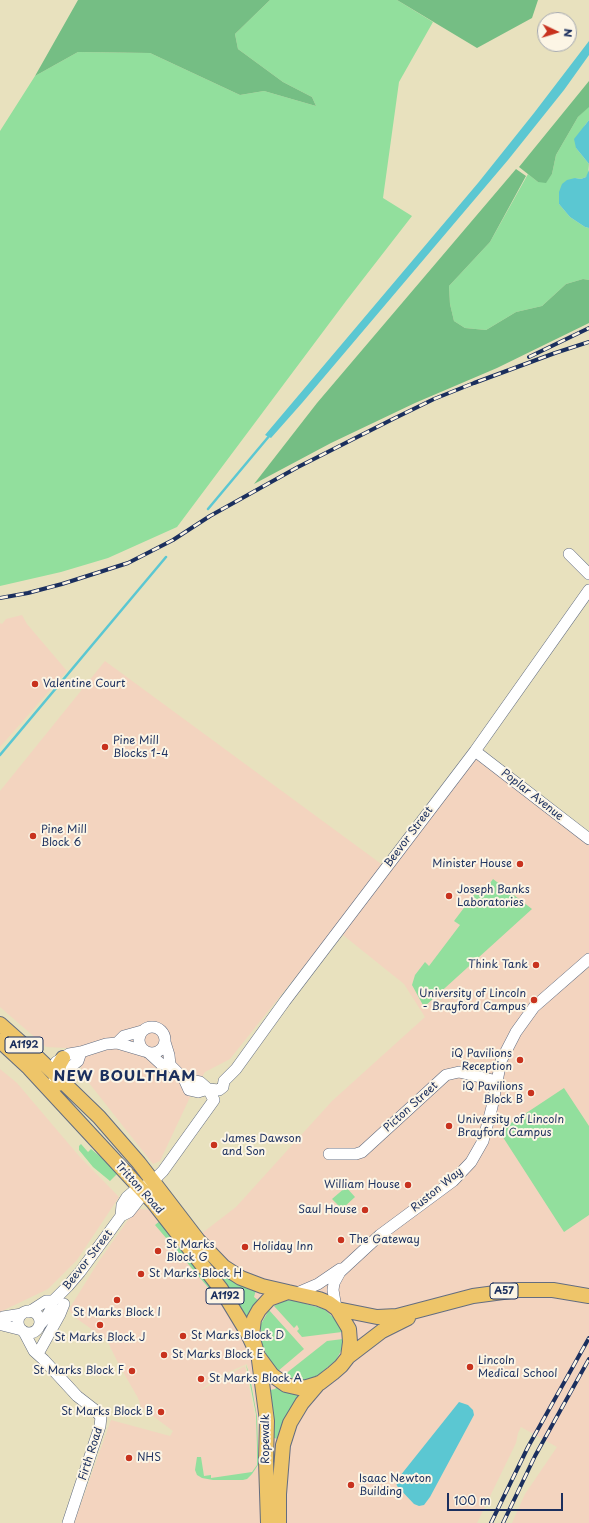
<!DOCTYPE html>
<style>
body{margin:0}
#map{position:relative;width:589px;height:1523px;overflow:hidden;background:#e8e1be;font-family:"Playpen Sans",sans-serif}
canvas{display:block}
.north{position:absolute;left:537px;top:12px;width:40px;height:40px;box-sizing:border-box;background:#fcf5e5;border:1px solid #a2a6af;border-radius:50%;rotate:94deg;font-size:11px;font-weight:700;line-height:16px;text-align:center;color:#1b2f5e}
.north::after{content:'';display:block;margin:auto;width:14px;height:18px;background:#c8321e;clip-path:polygon(50% 0,100% 100%,50% 72%,0 100%)}
.scale{position:absolute;left:447px;top:1493px;width:116px;height:18px;box-sizing:border-box;border:2px solid #1b2f5e;border-top:0;padding-left:5px;font-size:12px;line-height:14px;white-space:nowrap;color:#1b2f5e;-webkit-text-stroke:3px #fcf5e5;paint-order:stroke}
</style>
<div id="map">
<canvas width="589" height="1523"></canvas>
<div class="north">N</div>
<div class="scale">100 m</div>
</div>
<script>
const ctx = document.querySelector('canvas').getContext('2d');
ctx.lineJoin = 'round';
function fillPath(path, color) { ctx.fillStyle = color; ctx.fill(path, 'evenodd'); }
const poly = rows => new Path2D(rows.map(r => 'M' + r).join(''));
function stroke(path, color, width, dash) { ctx.strokeStyle = color; ctx.lineWidth = width; ctx.lineCap = dash ? 'butt' : 'round'; ctx.setLineDash(dash || []); ctx.stroke(path); }
function label(font, color, halo, rows, align = 'center') {
  ctx.font = font + ' "Playpen Sans",sans-serif'; ctx.lineWidth = 4; ctx.setLineDash([]); ctx.textBaseline = 'middle'; ctx.strokeStyle = halo; ctx.fillStyle = color; for (const [text, x, y, turn = 0] of rows) {
    ctx.save(); ctx.translate(x, y); ctx.rotate((+turn || 0) * Math.PI / 180); ctx.textAlign = isNaN(turn) ? turn : align; if (halo) ctx.strokeText(text, 0, 0); ctx.fillText(text, 0, 0); ctx.restore();
  }
}
fillPath(poly([
 [22,615,27,624,67,671,0,747,0,623,2,624,6,619],
 [105,661,384,866,230,1059,205,1072,191,1095,160,1161,153,1164,89,1083,73,1053,68,1048,46,1047,0,1007,0,791],
 [475,751,589,839,589,1523,512,1523,525,1494,557,1447,521,1427,518,1433,516,1443,477,1523,263,1523,261,1507,261,1523,74,1523,111,1420,170,1436,173,1431,141,1407,138,1398,118,1363,107,1340,73,1316,69,1309,99,1261,135,1210,142,1209,150,1210,184,1247,236,1207,332,1101,425,1017,404,984,338,931],
 [247,1364,253,1390,256,1422,245,1366,199,1391,204,1387,224,1374],
 [0,1069,17,1083,79,1156,119,1197,77,1260,48,1289,0,1312]
]), '#f3d4bf');
fillPath(poly([
 [270,0,397,0,433,22,399,82,383,198,412,216,346,301,177,527,108,558,61,572,0,586,0,131,35,76,78,52,150,53,240,95,264,91,316,106,312,97,283,82,238,49,235,34],
 [589,106,589,120,585,125,576,148,589,164,588,175,586,177,581,179,575,178,559,204,570,217,585,227,589,228,589,280,583,279,566,284,542,306,516,312,486,330,465,328,454,321,450,304,449,286,490,242,528,174,538,182,546,182,552,174,556,155,578,117],
 [493,879,532,909,424,1007,412,985,415,975,425,962,429,966,460,925,454,921,476,892,481,896],
 [564,1088,589,1126,589,1215,564,1232,499,1131],
 [81,1144,88,1152,91,1149,113,1167,118,1173,110,1181,93,1167,79,1150,79,1146],
 [346,1187,355,1197,342,1209,332,1199],
 [161,1220,184,1248,229,1312,155,1225],
 [215,1267,256,1290,254,1297,259,1301,247,1322,212,1270],
 [292,1300,324,1309,336,1320,342,1332,302,1337,297,1331,299,1329,297,1325,294,1328,274,1306,284,1301],
 [269,1310,304,1349,278,1371,267,1356,261,1342,261,1324],
 [343,1339,341,1351,336,1360,316,1377,304,1380,295,1379,284,1375,327,1341],
 [246,1364,250,1378,257,1416,258,1447,258,1465,252,1474,247,1479,243,1480,213,1480,202,1478,197,1475,195,1470,197,1457,201,1457,204,1476,211,1475,211,1478,252,1472,257,1465,257,1447,256,1414],
 [277,1387,300,1394,278,1439,274,1438,274,1416,270,1390,275,1389]
]), '#92df9d');
fillPath(poly([
 [78,0,270,0,235,34,238,49,283,82,312,97,316,106,264,91,240,95,150,53,78,52,35,76],
 [397,0,538,0,532,18,477,48],
 [589,81,589,107,578,117,556,155,552,174,546,183,538,182,519,167],
 [516,169,526,176,490,242,449,286,450,304,454,321,465,328,486,330,516,312,542,306,566,284,583,279,589,280,589,323,497,368,415,403,331,443,254,484,317,403]
]), '#75be84');
fillPath(poly([
 [589,41,589,55,564,90,508,160,302,403,271,438,265,435,478,183,534,113],
 [589,120,589,164,576,148,574,139],
 [589,170,589,228,585,227,570,217,559,204,559,192,562,184,567,180,575,178,581,179,586,177],
 [459,1402,468,1405,473,1410,474,1415,430,1497,424,1505,419,1506,414,1504,397,1486,396,1481]
]), '#5bc7d2');
stroke(poly([
 [208,509,270,435],
 [0,755,166,557]
]), '#5bc7d2', 2.5);
const minor = poly([
 [569,554,589,574],
 [475,751,589,839],
 '139 1040a13 13 0 1 1 26 0a13 13 0 1 1-26 0Z',
 [165,1042,169,1055,170,1065,184,1079,189,1090,198,1092,208,1089,219,1090,223,1087,224,1081,236,1069,285,1001,475,751,589,590],
 [117,1043,124,1036,142,1031],
 [149,1053,161,1064,170,1065],
 [56,1062,69,1054,81,1052,106,1044,117,1043,144,1051],
 [54,1080,78,1061,81,1052],
 [329,1154,356,1154,362,1152,446,1075,459,1072,497,1081],
 [121,1216,122,1205,127,1197,134,1191,142,1188,153,1181,163,1171,214,1100,208,1089,200,1082,184,1079],
 [297,1293,318,1284,340,1269],
 [336,1308,333,1290,334,1283,340,1272,380,1235,453,1181,471,1162,483,1141,492,1107,501,1061,516,1032,534,1007,589,959],
 '18 1322a11 11 0 1 1 22 0a11 11 0 1 1-22 0Z',
 [29,1312,46,1301,53,1301,68,1286,80,1272,121,1216,129,1212,140,1198,142,1188],
 [0,1319,3,1317,22,1314],
 [0,1323,2,1325,22,1330],
 [39,1326,46,1318,51,1309,53,1301],
 [24,1332,34,1351,44,1360,77,1396,95,1410,101,1417,100,1426,68,1523],
 [40,1350,60,1314,64,1304]
]);
const major = poly([
 [0,1024,37,1057,99,1117,139,1163,198,1240,224,1267,241,1278,262,1286,288,1292],
 [0,1041,29,1068,153,1202,221,1289,247,1332,256,1351],
 [58,1084,59,1065,63,1058],
 [288,1292,319,1299,329,1303,337,1309,349,1329,350,1342,348,1357,341,1366,333,1373,320,1383,307,1387,299,1388,286,1385,272,1375,258,1356,252,1336,254,1319,259,1310,269,1299,288,1292],
 [337,1309,377,1317,397,1316,473,1296,518,1290,553,1290,589,1296],
 [348,1357,382,1331,408,1318],
 [259,1360,267,1421,266,1461,268,1523],
 [279,1523,279,1494,283,1445,290,1423,302,1403,319,1383]
]);
stroke(minor, '#636d80', 12);
stroke(major, '#636d80', 16);
stroke(minor, '#fff', 11);
stroke(major, '#eec569', 14);
const rail = poly([
 [529,357,589,328],
 [0,598,28,593,62,584,128,563,173,540,210,516,298,467,393,419,434,399,474,383,555,353,589,342],
 [491,1523,528,1447,589,1338],
 [503,1523,535,1456,589,1359]
]);
stroke(rail, '#1b2f5e', 4);
stroke(rail, '#fcf5e5', 2.5, [8]);
for (const [x, y, r, color] of [
 [35,684,4,"#c8321e"],
 [105,747,4,"#c8321e"],
 [33,836,4,"#c8321e"],
 [520,864,4,"#c8321e"],
 [449,896,4,"#c8321e"],
 [536,965,4,"#c8321e"],
 [534,1000,4,"#c8321e"],
 [520,1060,4,"#c8321e"],
 [531,1093,4,"#c8321e"],
 [449,1126,4,"#c8321e"],
 [214,1145,4,"#c8321e"],
 [408,1185,4,"#c8321e"],
 [365,1210,4,"#c8321e"],
 [341,1240,4,"#c8321e"],
 [245,1247,4,"#c8321e"],
 [158,1251,4,"#c8321e"],
 [141,1274,4,"#c8321e"],
 [117,1300,4,"#c8321e"],
 [100,1325,4,"#c8321e"],
 [183,1336,4,"#c8321e"],
 [164,1355,4,"#c8321e"],
 [470,1367,4,"#c8321e"],
 [132,1371,4,"#c8321e"],
 [201,1379,4,"#c8321e"],
 [161,1412,4,"#c8321e"],
 [129,1458,4,"#c8321e"],
 [351,1485,4,"#c8321e"]
]) { const dot = new Path2D(); dot.arc(x, y, r, 0, 2 * Math.PI); ctx.fillStyle = color; ctx.fill(dot); stroke(dot, '#fcf5e5', 1.5); }
for (const [x, y, w] of [
 [24,1045,38],
 [504,1291,28],
 [225,1296,38]
]) { const box = new Path2D(); box.roundRect(x - w / 2, y - 8, w, 16, 3); ctx.fillStyle = '#fcf5e5'; ctx.fill(box); stroke(box, '#1b2f5e', 1); }
label('bold 10px', '#1b2f5e', null, [
 ["A1192",24,1045],
 ["A57",504,1291],
 ["A1192",225,1296]
]);
label('11px', '#1b2f5e', '#fcf5e5', [
 ["Valentine Court",43,684],
 ["Pine Mill",113,741],
 ["Blocks 1-4",113,754],
 ["Pine Mill",41,830],
 ["Block 6",41,843],
 ["Minister House",512,864,"right"],
 ["Joseph Banks",457,890],
 ["Laboratories",457,903],
 ["Think Tank",528,965,"right"],
 ["University of Lincoln",526,994,"right"],
 ["- Brayford Campus",526,1007,"right"],
 ["iQ Pavilions",512,1054,"right"],
 ["Reception",512,1067,"right"],
 ["iQ Pavilions",523,1087,"right"],
 ["Block B",523,1100,"right"],
 ["University of Lincoln",457,1120],
 ["Brayford Campus",457,1133],
 ["James Dawson",222,1139],
 ["and Son",222,1152],
 ["William House",400,1185,"right"],
 ["Saul House",357,1210,"right"],
 ["The Gateway",349,1240],
 ["St Marks",166,1245],
 ["Block G",166,1258],
 ["Holiday Inn",253,1247],
 ["St Marks Block H",149,1274],
 ["St Marks Block I",117,1313,"center"],
 ["St Marks Block D",191,1336],
 ["St Marks Block J",100,1338,"center"],
 ["St Marks Block E",172,1355],
 ["Lincoln",478,1361],
 ["Medical School",478,1374],
 ["St Marks Block F",124,1371,"right"],
 ["St Marks Block A",209,1379],
 ["St Marks Block B",153,1412,"right"],
 ["NHS",137,1458],
 ["Isaac Newton",359,1479],
 ["Building",359,1492]
], 'left');
label('11px', '#1b2f5e', '#fcf5e5', [
 ["Poplar Avenue",532,795,38],
 ["Beevor Street",409,837,-53],
 ["Picton Street",411,1107,-42],
 ["Tritton Road",139,1188,48],
 ["Ruston Way",437,1190,-39],
 ["Beevor Street",88,1260,-52],
 ["Ropewalk",266,1439,-90],
 ["Firth Road",91,1454,-72]
]);
ctx.letterSpacing = '1px';
label('bold 15px', '#1b2f5e', '#fcf5e5', [
 ["NEW BOULTHAM",125,1077]
]);
ctx.letterSpacing = '0px';
</script>
